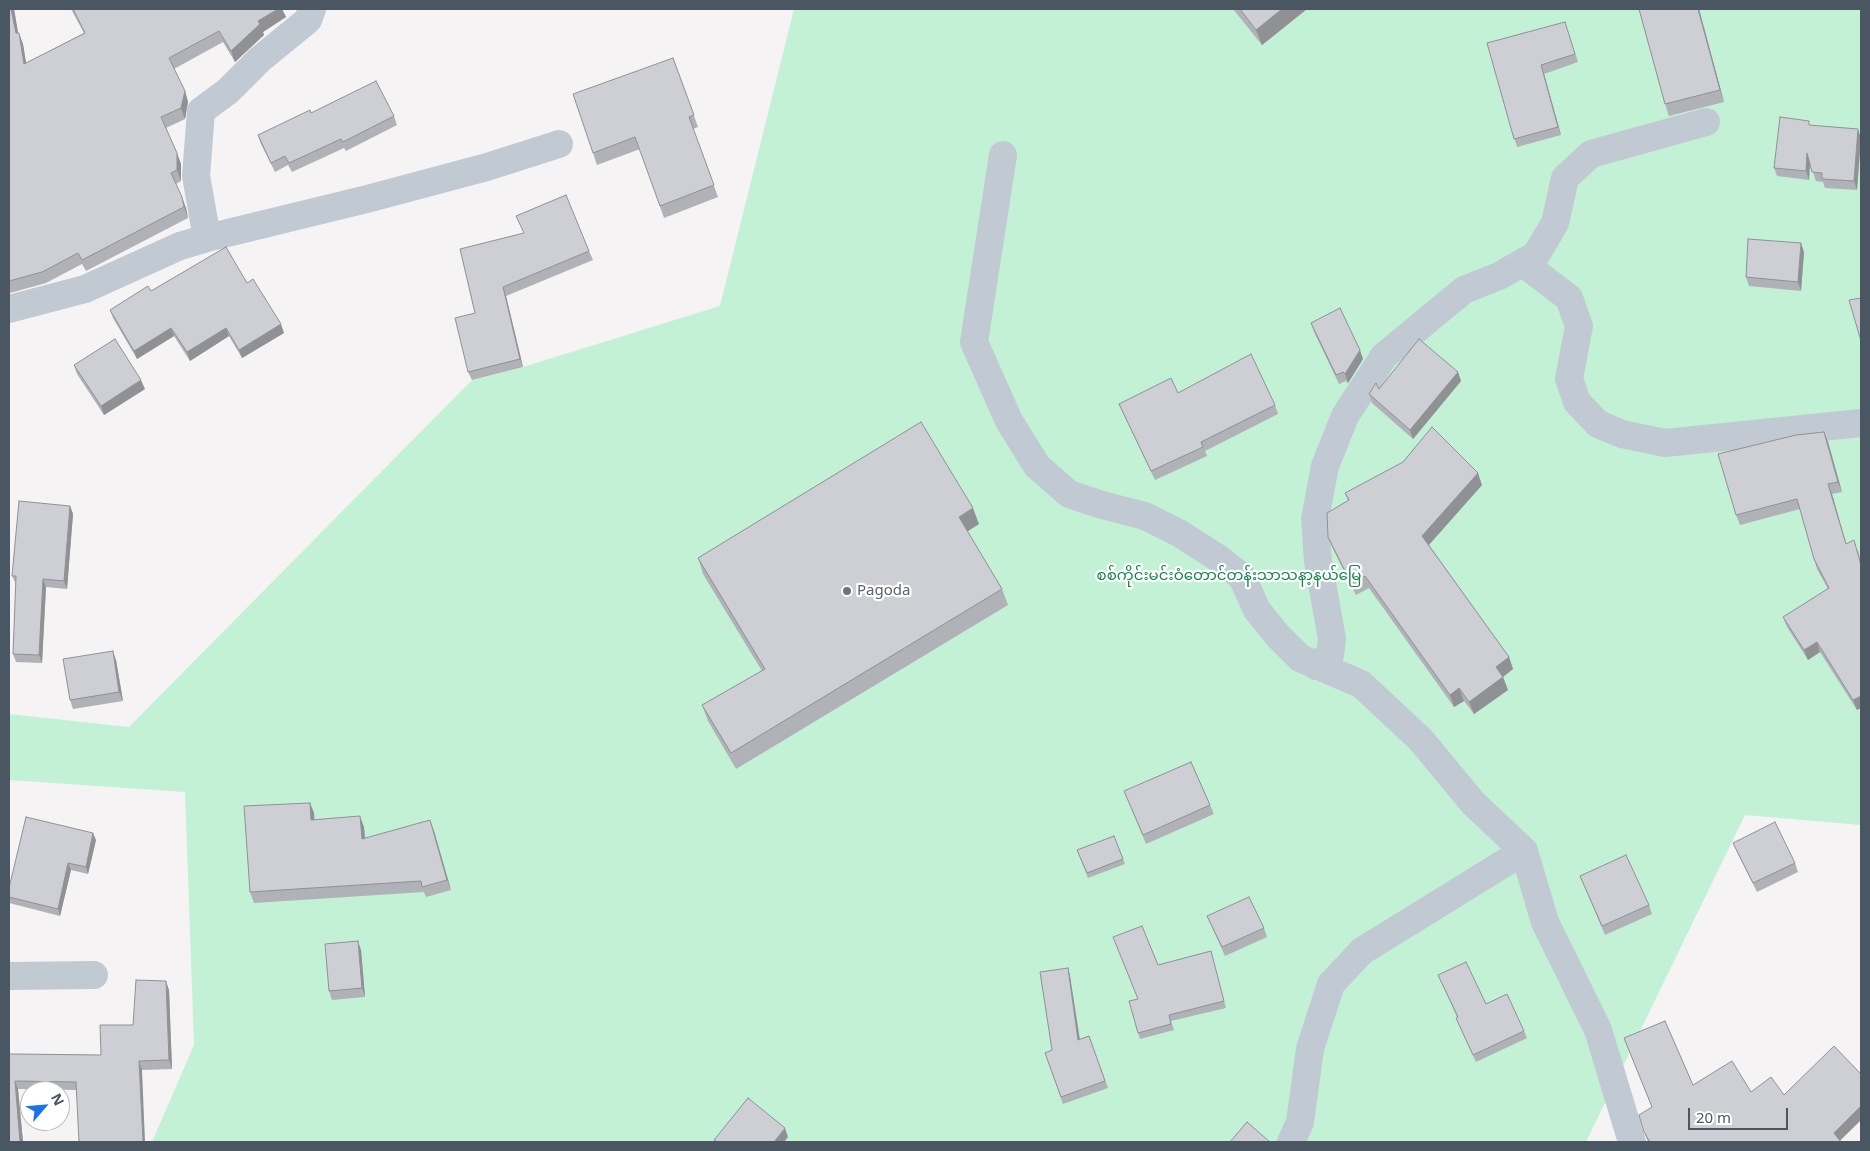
<!DOCTYPE html>
<meta charset="utf-8">
<style>
body{margin:0}
#map{position:relative;width:1870px;height:1151px;overflow:hidden;background:#f5f3f3;font-family:"Noto Sans",sans-serif}
canvas{display:block}
.frame{position:absolute;inset:0;border:10px solid #4a5661;pointer-events:none}
.north{position:absolute;left:20px;top:1081px;width:50px;height:50px;box-sizing:border-box;background:#fff;border:1px solid #b7bbc0;border-radius:50%;rotate:63deg;font-size:14px;font-weight:700;line-height:20px;text-align:center;color:#4a5661}
.north::after{content:'';display:block;margin:auto;width:18px;height:22px;background:#1a73e8;clip-path:polygon(50% 0,100% 100%,50% 72%,0 100%)}
.scale{position:absolute;left:1688px;top:1108px;width:100px;height:22px;box-sizing:border-box;border:2px solid #4a5661;border-top:0;padding-left:6px;font-size:15px;line-height:18px;white-space:nowrap;color:#4a5661;-webkit-text-stroke:4px #fff;paint-order:stroke}
</style>
<div id="map">
<canvas width="1870" height="1151"></canvas>
<div class="frame"></div>
<div class="north">N</div>
<div class="scale">20 m</div>
</div>
<script>
const ctx = document.querySelector('canvas').getContext('2d');
ctx.lineJoin = 'round';
function fillPath(path, color) { ctx.fillStyle = color; ctx.fill(path, 'evenodd'); }
const poly = rows => new Path2D(rows.map(r => 'M' + r).join(''));
function stroke(path, color, width, dash) { ctx.strokeStyle = color; ctx.lineWidth = width; ctx.lineCap = dash ? 'butt' : 'round'; ctx.setLineDash(dash || []); ctx.stroke(path); }
function label(font, color, halo, rows, align = 'center') {
  ctx.font = font + ' "Noto Sans","Noto Sans Myanmar",sans-serif'; ctx.lineWidth = 4.5; ctx.setLineDash([]); ctx.textBaseline = 'middle'; ctx.strokeStyle = halo; ctx.fillStyle = color; for (const [text, x, y, turn = 0] of rows) {
    ctx.save(); ctx.translate(x, y); ctx.rotate((+turn || 0) * Math.PI / 180); ctx.textAlign = isNaN(turn) ? turn : align; if (halo) ctx.strokeText(text, 0, 0); ctx.fillText(text, 0, 0); ctx.restore();
  }
}
fillPath(poly([
 [794,9,1861,9,1861,825,1745,815,1586,1142,152,1142,194,1045,185,792,9,780,9,714,129,727,472,380,523,367,720,306]
]), '#c3f1d5');
stroke(poly([
 [1003,155,974,342,1009,421,1037,466,1069,494,1102,505,1145,516,1179,533,1218,558,1242,577,1257,610,1278,636,1300,658,1361,684,1421,740,1473,803,1524,851,1545,922,1598,1030,1632,1142],
 [207,238,367,199,487,167,559,144],
 [1523,263,1569,298,1579,326,1569,379,1577,402,1598,424,1622,434,1665,443,1861,423],
 [9,309,85,289,180,246,207,238,196,176,201,111,228,91,259,60,308,20,312,9],
 [1316,666,1330,655,1332,639,1318,561,1315,519,1325,466,1345,416,1384,356,1464,290,1499,276,1536,255,1555,223,1565,178,1591,154,1706,122],
 [9,976,94,975],
 [1291,1142,1300,1122,1310,1049,1331,984,1362,951,1524,851]
]), '#c1cad2', 28);
fillPath(poly([
 [9,9,14,9,18,33,23,44,26,63,84,33,71,9,282,9,286,17,263,32,264,35,235,62,223,42,174,69,185,91,188,102,185,119,166,128,181,164,181,181,176,184,186,208,188,218,86,271,82,264,46,283,10,293,9,290],
 [1233,9,1307,9,1262,45],
 [1639,9,1699,9,1724,102,1669,116,1665,104],
 [1565,22,1578,62,1544,74,1561,135,1517,147,1487,43],
 [673,58,698,127,693,129,718,197,664,218,640,149,597,165,593,153],
 [311,113,394,116,397,125,346,151,344,148,292,172,288,165,275,172,261,144,258,135],
 [1811,125,1861,138,1857,190,1825,188,1823,182,1816,181,1810,164,1809,180,1777,176,1774,168],
 [460,249,589,251,593,260,506,296,523,367,472,380,468,372,475,313],
 [1804,252,1801,291,1749,286,1746,277],
 [151,291,284,333,242,358,229,336,190,361,174,336,137,359,113,318,110,310],
 [1311,323,1363,359,1348,383,1346,381,1339,384,1314,332],
 [74,365,145,389,104,415,77,374],
 [1458,372,1461,381,1413,439,1372,403,1369,394,1379,389],
 [1178,393,1275,405,1278,414,1205,451,1207,456,1155,480,1123,413,1119,404],
 [1824,432,1828,442,1842,492,1832,494,1846,544,1858,550,1861,562,1861,708,1857,710,1820,652,1808,660,1787,627,1783,617,1828,589,1817,569,1814,559,1800,509,1740,525,1736,515],
 [1482,485,1429,545,1509,657,1513,669,1503,677,1508,690,1474,714,1464,701,1454,707,1369,588,1356,595,1333,549,1328,537,1348,501,1345,493],
 [70,506,73,514,67,589,46,587,42,663,16,662,13,654,16,584,12,576],
 [979,524,967,531,1002,589,1008,605,736,769,708,721,702,705,762,671,703,574,698,558],
 [116,660,123,701,73,709,70,700],
 [1124,791,1210,805,1214,814,1146,844],
 [310,803,314,813,314,820,364,827,365,839,434,831,451,890,426,897,424,892,254,903,250,892],
 [1114,836,1125,864,1088,878,1077,850],
 [96,840,88,874,71,870,60,916,9,903,9,888],
 [1733,843,1795,863,1798,872,1757,892,1737,852],
 [1580,876,1649,905,1652,914,1605,935],
 [1207,916,1264,928,1267,937,1225,956,1211,925],
 [361,950,365,997,332,1000,329,991],
 [1211,951,1226,1008,1171,1021,1174,1030,1140,1039,1138,1033,1138,999,1158,965],
 [1068,968,1070,976,1080,1040,1089,1036,1108,1088,1063,1104,1045,1053,1052,1050],
 [1438,975,1486,1004,1524,1031,1527,1038,1476,1062,1459,1025,1456,1018,1457,1017],
 [169,990,172,1069,142,1070,76,1090,18,1089,23,1142,9,1142,9,1054,101,1055,133,1025],
 [1624,1038,1693,1085,1784,1095,1861,1074,1861,1120,1840,1141,1841,1142,1648,1142,1644,1132,1652,1107]
]), '#b0b2b7');
fillPath(poly([
 [11,9,14,9,20,44,16,33],
 [278,9,282,9,286,17,263,32,264,35,235,62,231,51,258,21],
 [1282,9,1307,9,1262,45,1256,30],
 [1698,9,1699,9,1724,102,1720,90],
 [19,33,23,44,28,75,24,64],
 [1541,65,1544,74,1561,135,1558,127],
 [185,91,188,102,185,119,181,108],
 [1858,129,1861,138,1857,190,1854,181],
 [177,153,181,164,181,181,177,170],
 [1807,153,1810,162,1809,180,1806,171],
 [182,197,186,208,188,218,184,207],
 [1801,243,1804,252,1801,291,1798,282],
 [503,287,506,296,523,367,520,359],
 [281,324,284,333,242,358,239,350],
 [171,328,174,336,137,359,134,351],
 [226,328,229,336,190,361,187,352],
 [1360,350,1363,359,1348,383,1345,374],
 [1458,372,1461,381,1413,439,1410,430],
 [141,380,145,389,104,415,101,406],
 [1824,432,1828,442,1842,492,1838,482],
 [1478,473,1482,485,1426,548,1422,536],
 [1828,484,1832,494,1849,554],
 [70,506,73,514,67,589,64,581],
 [973,508,979,524,965,533,959,517],
 [43,579,46,587,42,663,39,655],
 [1817,642,1820,652,1808,660,1804,650],
 [113,651,116,660,123,701,119,692],
 [1509,657,1513,669,1500,679,1496,667],
 [1503,677,1508,690,1474,714,1469,702],
 [1459,688,1464,701,1454,707,1450,695],
 [1861,696,1861,708,1857,710,1853,700],
 [310,803,314,813,315,831,311,820],
 [360,816,364,827,366,850,362,839],
 [430,820,434,831,451,890,447,880],
 [93,833,96,840,88,874,86,867],
 [68,863,71,870,60,916,58,909],
 [358,941,361,950,365,997,362,988],
 [1068,968,1070,976,1081,1048,1078,1040],
 [166,981,169,990,172,1069,169,1060],
 [139,1061,142,1070,145,1142,143,1142],
 [15,1081,18,1089,23,1142,20,1142],
 [1861,1106,1861,1120,1838,1142,1834,1133],
 [785,1128,788,1137,784,1142,774,1142]
]), '#909195');
const building = poly([
 [9,9,11,9,16,33,19,33,24,64,85,33,73,9,278,9,258,21,260,24,231,51,219,31,169,58,185,91,181,108,161,117,177,153,177,170,171,173,182,197,184,207,82,260,78,253,42,272,9,281,9,9],
 [1240,9,1282,9,1256,30,1240,9],
 [1639,9,1698,9,1720,90,1665,104,1639,9],
 [1565,22,1575,54,1541,65,1558,127,1514,139,1487,43,1565,22],
 [673,58,694,115,689,117,714,185,660,206,635,137,593,153,573,94,673,58],
 [376,81,394,116,343,142,341,139,289,163,285,156,271,163,258,135,310,110,311,113,376,81],
 [1780,117,1809,121,1809,125,1858,129,1854,181,1822,179,1822,173,1812,172,1807,153,1806,171,1774,168,1780,117],
 [566,195,589,251,503,287,520,359,468,372,455,318,475,313,460,249,524,233,516,216,566,195],
 [1748,239,1801,243,1798,282,1746,277,1748,239],
 [226,247,247,283,253,279,281,324,239,350,226,328,187,352,171,328,134,351,110,310,148,286,151,291,226,247],
 [1861,298,1861,341,1849,300,1861,298],
 [1340,308,1360,350,1345,374,1343,372,1336,375,1311,323,1340,308],
 [115,339,141,380,101,406,74,365,115,339],
 [1419,339,1458,372,1410,430,1369,394,1376,383,1379,389,1419,339],
 [1251,354,1275,405,1201,442,1203,447,1151,471,1119,404,1171,378,1178,393,1251,354],
 [921,422,973,508,959,517,1002,589,731,753,702,705,765,669,698,558,921,422],
 [1432,427,1478,473,1422,536,1509,657,1496,667,1503,677,1469,702,1459,688,1450,695,1365,576,1351,583,1328,537,1327,513,1349,500,1345,493,1403,462,1432,427],
 [1824,432,1838,482,1828,484,1846,544,1854,540,1861,565,1861,696,1853,700,1817,642,1804,650,1783,617,1829,588,1814,559,1797,499,1736,515,1718,454,1796,435,1824,432],
 [19,501,70,506,64,581,43,579,39,655,13,654,16,576,12,576,19,501],
 [113,651,119,692,70,700,63,659,113,651],
 [1191,762,1210,805,1143,835,1124,791,1191,762],
 [310,803,311,820,360,816,362,839,430,820,447,880,422,887,421,881,250,892,244,806,310,803],
 [26,817,93,833,86,867,68,863,58,909,9,897,9,888,26,817],
 [1775,822,1795,863,1753,883,1733,843,1775,822],
 [1114,836,1123,859,1087,873,1077,850,1114,836],
 [1626,855,1649,905,1602,926,1580,876,1626,855],
 [1249,897,1264,928,1222,947,1207,916,1249,897],
 [1142,926,1158,965,1211,951,1224,1001,1169,1015,1171,1024,1138,1033,1129,1001,1138,999,1113,937,1142,926],
 [358,941,362,988,329,991,325,944,358,941],
 [1466,962,1486,1004,1507,994,1524,1031,1473,1055,1456,1018,1458,1017,1438,975,1466,962],
 [1068,968,1078,1040,1089,1036,1105,1081,1061,1097,1045,1053,1052,1050,1040,972,1068,968],
 [136,980,166,981,169,1060,139,1061,143,1142,79,1142,76,1082,15,1081,20,1142,9,1142,9,1054,16,1054,101,1055,100,1025,133,1025,136,980],
 [1665,1021,1693,1085,1732,1061,1751,1092,1771,1077,1784,1095,1834,1046,1861,1074,1861,1106,1834,1133,1841,1142,1650,1142,1644,1132,1639,1115,1652,1107,1624,1038,1665,1021],
 [748,1098,785,1128,774,1142,718,1142,714,1140,748,1098],
 [1247,1122,1270,1142,1230,1142,1247,1122]
]);
fillPath(building, '#cdcfd5');
stroke(building, '#909195', 1);
for (const [x, y, r, color] of [
 [847,591,5,"#6b7280"]
]) { const dot = new Path2D(); dot.arc(x, y, r, 0, 2 * Math.PI); ctx.fillStyle = color; ctx.fill(dot); stroke(dot, '#fff', 2); }
label('15px', '#17864f', '#fff', [
 ["စစ်ကိုင်းမင်းဝံတောင်တန်းသာသနာ့နယ်မြေ",1229,576]
]);
label('15px', '#5b616d', '#fff', [
 ["Pagoda",857,591]
], 'left');
</script>
